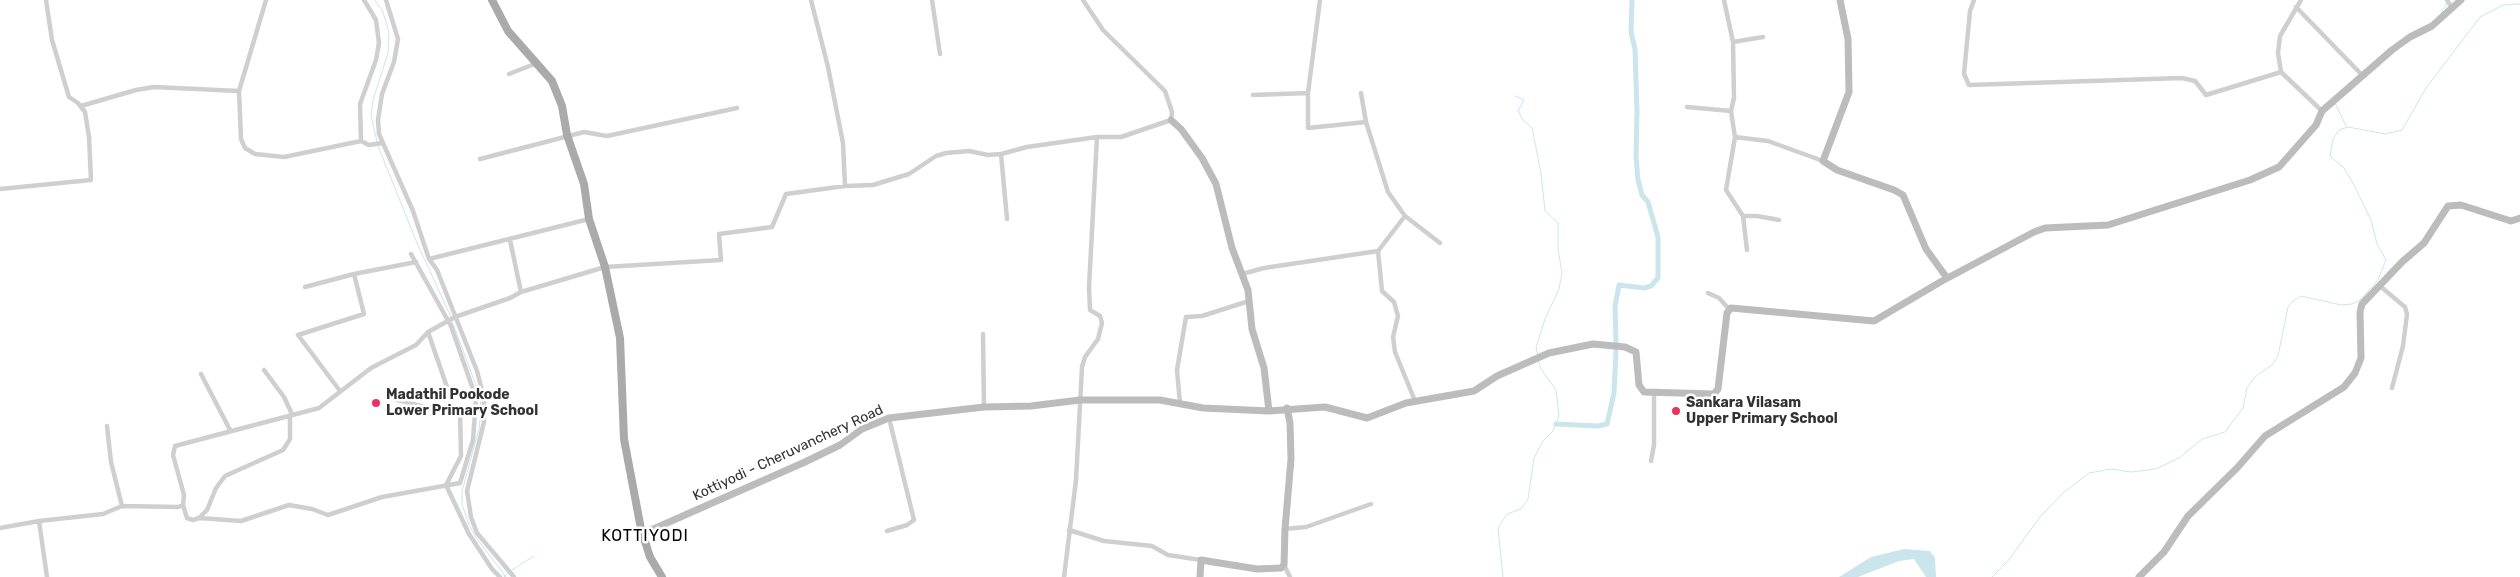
<!DOCTYPE html>
<style>
body{margin:0}
canvas{display:block;background:#fff}
</style>
<canvas width="2520" height="577"></canvas>
<script>
const ctx = document.querySelector('canvas').getContext('2d');
ctx.lineJoin = 'round';
function fillPath(path, color) { ctx.fillStyle = color; ctx.fill(path, 'evenodd'); }
const poly = rows => new Path2D(rows.map(r => 'M' + r).join(''));
function stroke(path, color, width, dash) { ctx.strokeStyle = color; ctx.lineWidth = width; ctx.lineCap = dash ? 'butt' : 'round'; ctx.setLineDash(dash || []); ctx.stroke(path); }
function label(font, color, halo, rows, align = 'center') {
  ctx.font = font + ' Rubik,sans-serif'; ctx.lineWidth = 5; ctx.setLineDash([]); ctx.textBaseline = 'middle'; ctx.strokeStyle = halo; ctx.fillStyle = color; for (const [text, x, y, turn = 0] of rows) {
    ctx.save(); ctx.translate(x, y); ctx.rotate((+turn || 0) * Math.PI / 180); ctx.textAlign = isNaN(turn) ? turn : align; if (halo) ctx.strokeText(text, 0, 0); ctx.fillText(text, 0, 0); ctx.restore();
  }
}
fillPath(poly([
 [1904,549,1930,551,1935,558,1936,577,1926,577,1914,559,1899,561,1858,577,1839,577,1871,557]
]), '#cae5ec');
stroke(poly([
 [375,0,383,12,389,32,388,53,373,100,371,115,377,142],
 [2441,13,2447,4],
 [1515,96,1524,100,1518,111,1523,120,1532,128,1541,173,1545,211,1558,223,1558,249,1562,273,1559,289,1545,319,1536,347,1538,356],
 [2335,103,2346,126],
 [378,146,417,243,451,317],
 [452,321,480,396,481,410,479,429,462,491,462,504,469,525,477,539,506,577],
 [512,570,534,556],
 [504,577,509,572],
 [1503,577,1498,528,1507,514,1521,509,1528,499,1534,458,1543,441,1553,431,1559,416,1556,390,1541,369,1538,360],
 [1992,577,2007,562,2040,517,2063,493,2089,473,2111,469,2131,472,2156,469,2179,458,2202,439,2225,432,2243,408,2247,388,2255,377,2273,364,2278,356,2288,307,2293,301,2301,296,2341,305,2352,304,2360,300,2378,280,2386,260,2377,244,2371,220,2354,185,2344,168,2330,156,2333,139,2339,130,2348,127,2385,134,2402,130,2426,88,2480,17,2503,5,2520,4]
]), '#cae5ec', 1);
stroke(poly([
 [1616,343,1615,307,1619,285,1644,288,1651,286,1658,278,1658,237,1648,202,1642,195,1638,180,1636,156,1637,113,1635,49,1631,32,1632,0],
 [1556,424,1598,426,1607,424,1614,393,1616,351]
]), '#cae5ec', 5);
stroke(poly([
 [266,0,239,91,241,139,245,148,255,154,284,157,361,141],
 [364,0,376,20,379,43,376,60,360,104,361,141,369,145,382,143],
 [386,0,398,39,394,62,382,94,378,120,379,134,413,211,429,259,437,270,477,371,484,398,484,422,467,491,471,517,477,533,514,577],
 [811,0,828,67,843,143,845,186],
 [932,0,940,54],
 [1320,0,1308,93,1308,128,1366,122],
 [1724,0,1733,42,1734,98,1731,111,1735,137,1726,190,1743,216,1747,250],
 [1974,0,1970,11,1964,74,1969,85,2182,78,2195,81,2206,95,2281,72],
 [2301,0,2280,36,2278,53,2281,72,2322,111],
 [2447,0,2452,8],
 [2296,7,2363,76],
 [1733,42,1763,37],
 [509,74,537,63],
 [1361,93,1366,122,1388,192,1405,216,1440,243],
 [1253,95,1308,93],
 [81,106,136,90,154,87,239,91],
 [1687,107,1731,111],
 [1735,137,1768,141,1823,161],
 [1001,154,1007,219],
 [480,159,584,132,607,136,737,108],
 [0,189,91,180,89,137,85,112,78,103,69,97,52,40,46,0],
 [1405,216,1378,251,1382,291,1394,302,1398,316,1393,337,1395,352,1415,401],
 [1743,216,1757,216,1779,220],
 [510,240,521,292],
 [429,259,589,219],
 [1242,274,1264,268,1378,251],
 [2380,286,2405,307,2407,314,2403,346,2392,388],
 [305,287,354,274],
 [1708,293,1719,298,1729,309],
 [428,332,447,387],
 [983,334,984,407],
 [264,370,284,397,292,414],
 [201,374,230,430],
 [340,391,298,335,364,314,354,274,416,262],
 [394,399,433,409,453,407,460,410,461,456,446,485,469,534,492,569,500,577],
 [1180,404,1177,370,1186,317,1202,316,1249,301],
 [107,426,111,462,122,506],
 [1651,461,1654,445,1654,393],
 [183,505,187,518,193,520,199,518,207,510,216,488,225,476,283,450,290,439,290,415],
 [199,518,241,521,289,505,312,509,328,515,382,497,460,483,473,440,476,398,451,326,411,254],
 [39,521,47,577],
 [0,528,39,521,103,514,122,506,178,507,183,505,184,495,173,455,175,446,319,408,371,368,416,345,428,332,455,317,510,298,521,292,605,267,721,260,719,234,772,227,786,194,845,186,873,185,909,174,936,156,946,153,969,151,988,155,1001,154,1027,147,1097,137,1121,137,1171,120,1172,112,1165,91,1103,30,1083,0],
 [1285,529,1306,527,1371,504],
 [1069,530,1104,541,1152,546,1168,555,1201,560],
 [887,531,907,525,914,520,889,418],
 [1284,565,1290,577],
 [1064,577,1076,480,1082,367,1085,357,1098,339,1102,323,1100,316,1090,310,1089,287,1097,137]
]), '#cfcfcf', 4.5);
stroke(poly([
 [1840,0,1848,39,1849,92,1823,161,1837,170,1894,190,1903,195,1926,249,1947,278],
 [1171,120,1181,129,1202,158,1216,184,1232,248,1248,290,1252,329,1264,368,1269,411],
 [642,534,805,462,840,445,862,429,889,418,984,407,1031,406,1080,400,1160,400,1203,408,1269,411,1325,407,1367,418,1406,403,1474,391,1497,376,1549,353,1593,344,1625,347,1636,352,1639,385,1644,392,1714,394,1718,389,1727,313,1731,308,1874,321,1942,281,2034,232,2045,228,2108,225,2250,180,2279,167,2316,125,2322,111,2392,50,2410,37,2432,26,2461,0],
 [1200,577,1201,560,1257,569,1281,568,1284,565,1285,529,1291,459,1290,423,1287,408],
 [2139,577,2164,552,2188,516,2237,468,2265,436,2344,387,2355,373,2361,358,2360,312,2362,304,2402,262,2424,243,2448,206,2461,205,2511,221,2520,218]
]), '#bcbcbc', 7);
stroke(poly([
 [492,0,508,31,552,81,562,106,567,135,584,184,589,219,605,267,620,338,624,439,641,529,650,557,662,577]
]), '#aaa', 8);
for (const [x, y, r, color] of [
 [376,403,5,"#e83462"],
 [1676,411,5,"#e83462"]
]) { const dot = new Path2D(); dot.arc(x, y, r, 0, 2 * Math.PI); ctx.fillStyle = color; ctx.fill(dot); stroke(dot, '#fff', 2); }
label('bold 14px', '#323232', '#fff', [
 ["Madathil Pookode",386,395],
 ["Lower Primary School",386,411],
 ["Sankara Vilasam",1686,403],
 ["Upper Primary School",1686,419]
], 'left');
label('14px', '#323232', '#fff', [
 ["Kottiyodi - Cheruvanchery Road",788,453,-25]
]);
ctx.letterSpacing = '1px';
label('16px', '#000', '#fff', [
 ["KOTTIYODI",645,536]
]);
ctx.letterSpacing = '0px';
</script>
